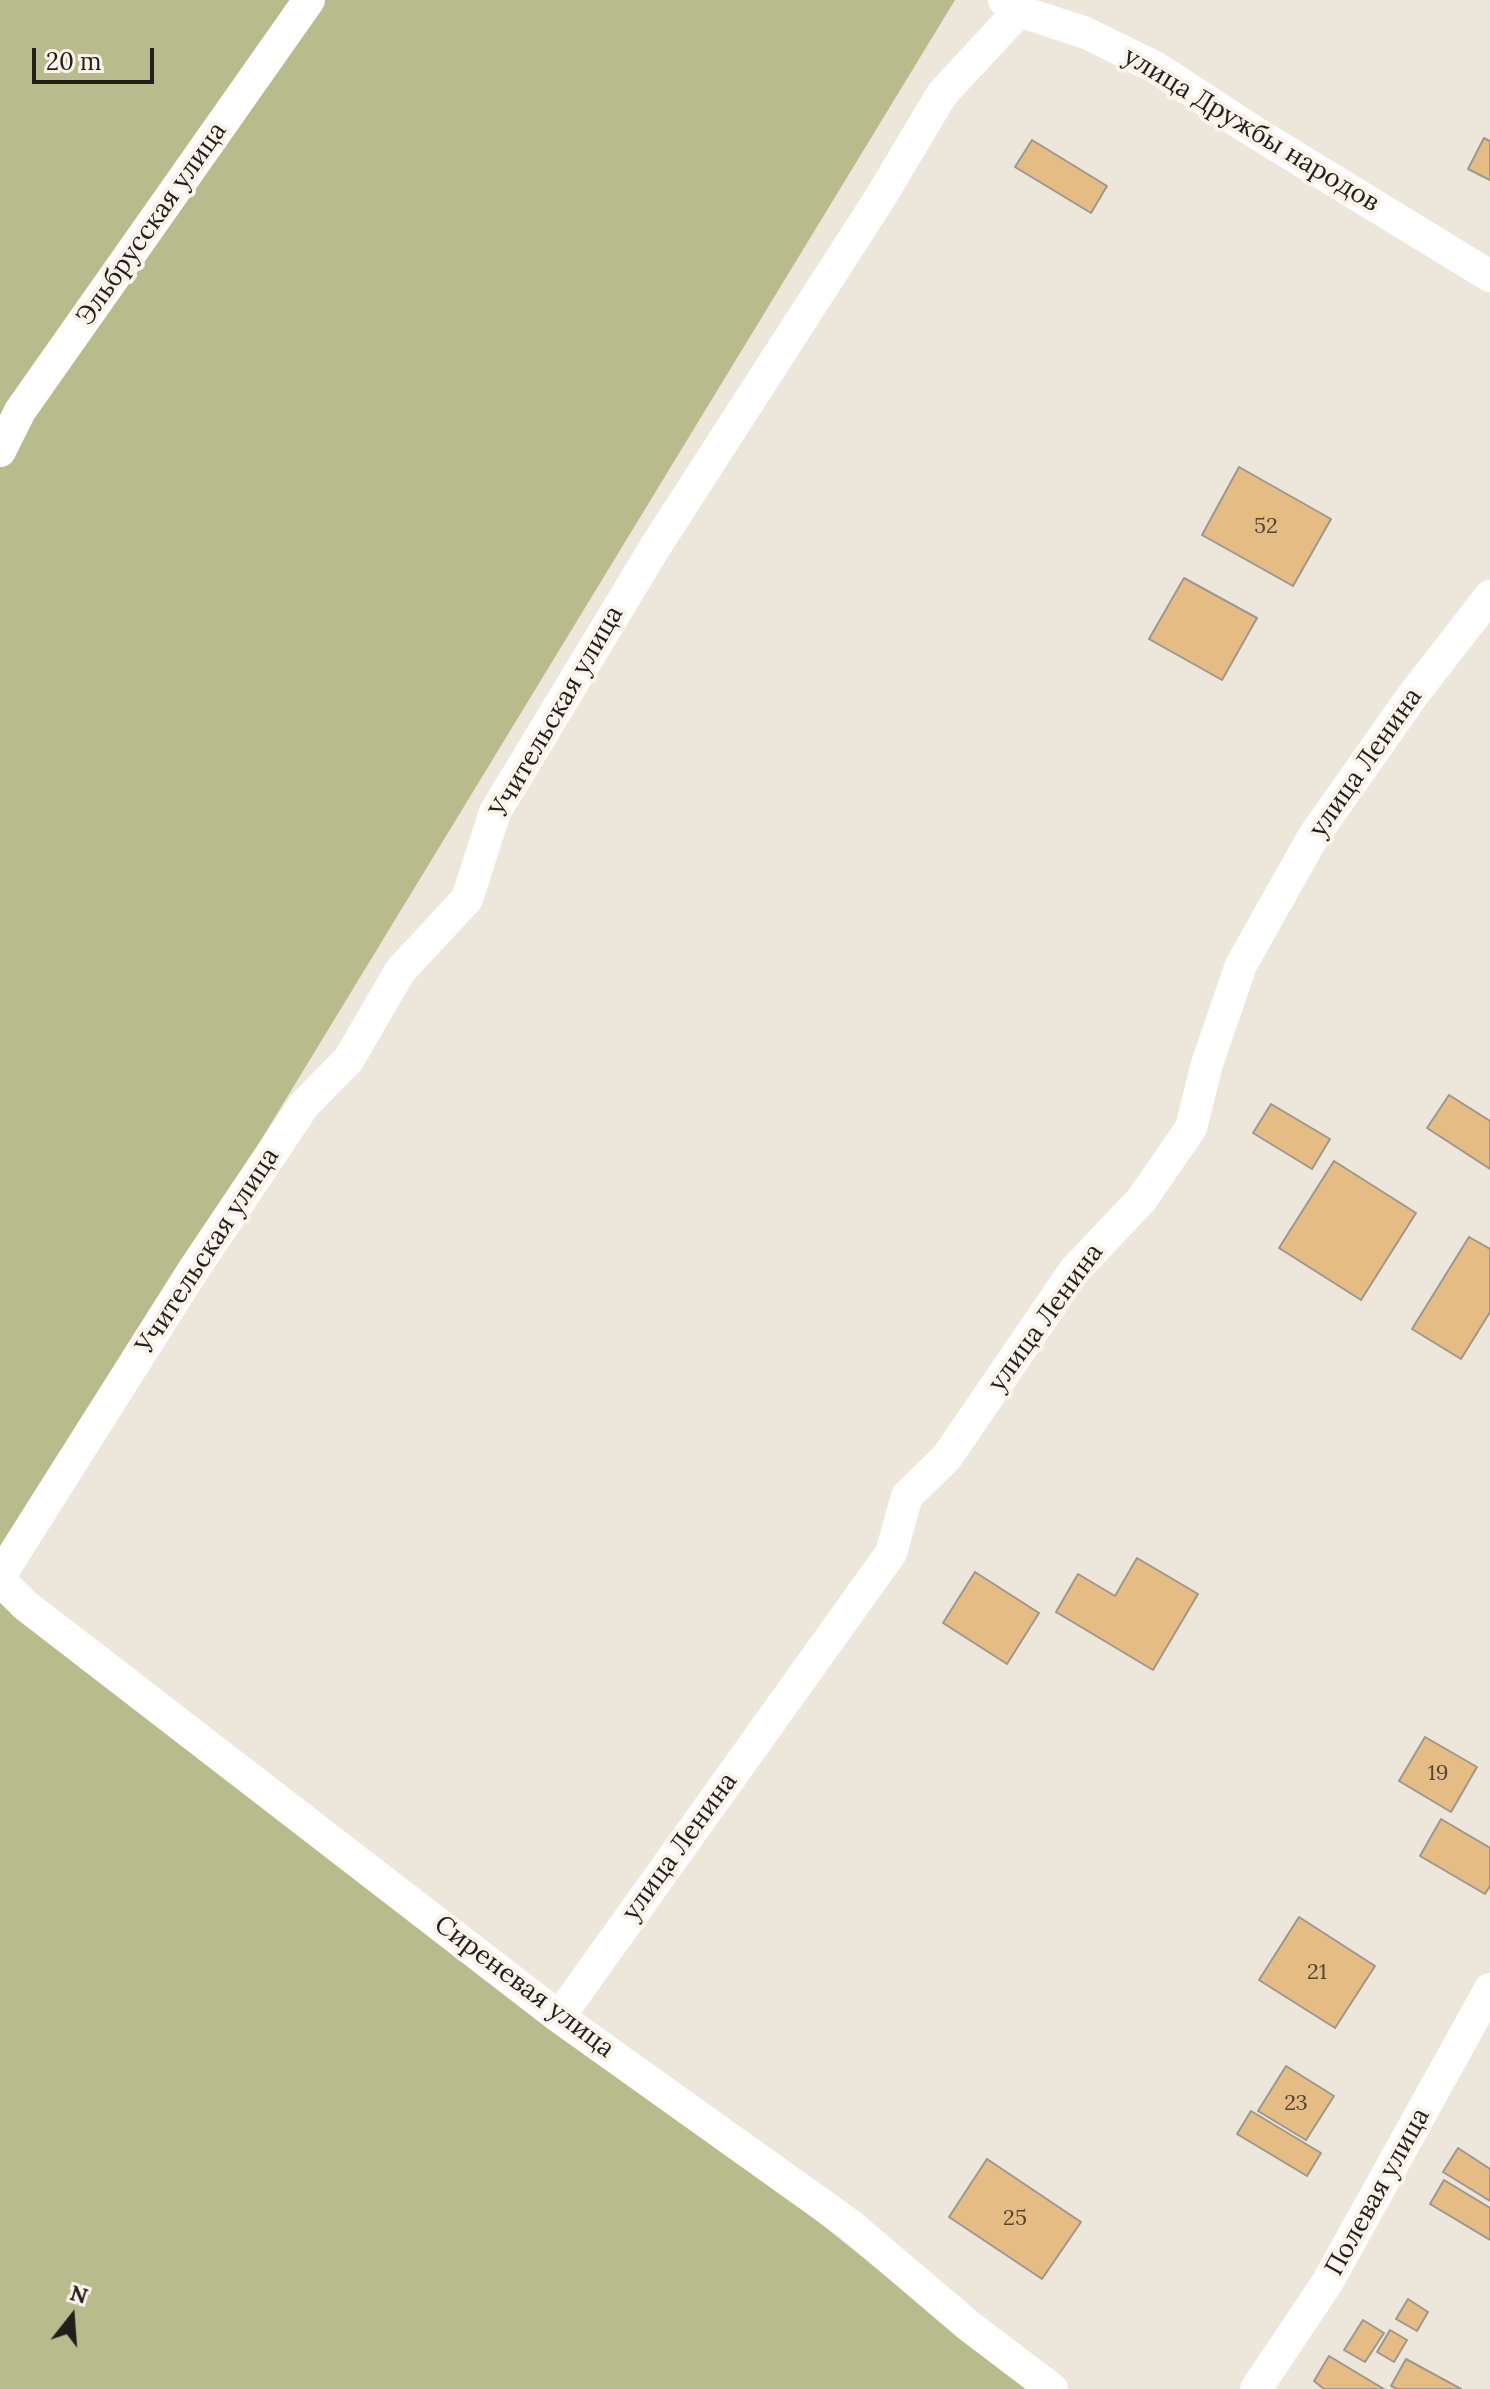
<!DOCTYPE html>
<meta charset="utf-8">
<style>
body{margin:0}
#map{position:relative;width:1490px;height:2389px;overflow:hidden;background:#ece6db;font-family:Lora,serif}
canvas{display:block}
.north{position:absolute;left:32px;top:2277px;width:80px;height:80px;-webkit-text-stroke:6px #f9f3e9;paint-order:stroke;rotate:17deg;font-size:22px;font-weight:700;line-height:32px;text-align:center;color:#211f1b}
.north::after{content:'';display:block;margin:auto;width:28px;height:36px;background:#211f1b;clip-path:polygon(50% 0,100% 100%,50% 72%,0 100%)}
.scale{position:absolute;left:32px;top:48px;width:122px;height:36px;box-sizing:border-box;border:4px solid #211f1b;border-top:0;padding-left:10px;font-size:24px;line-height:28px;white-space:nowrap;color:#211f1b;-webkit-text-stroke:6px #f9f3e9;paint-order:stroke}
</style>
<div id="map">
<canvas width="1490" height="2389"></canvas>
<div class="north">N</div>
<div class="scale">20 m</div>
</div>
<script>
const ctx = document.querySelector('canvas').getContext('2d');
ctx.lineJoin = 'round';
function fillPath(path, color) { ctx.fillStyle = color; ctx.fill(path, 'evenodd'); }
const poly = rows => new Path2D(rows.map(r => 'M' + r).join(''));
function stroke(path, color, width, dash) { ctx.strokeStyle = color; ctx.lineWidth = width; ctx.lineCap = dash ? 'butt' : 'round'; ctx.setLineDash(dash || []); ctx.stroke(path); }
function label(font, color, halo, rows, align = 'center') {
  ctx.font = font + ' Lora,serif'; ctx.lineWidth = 8; ctx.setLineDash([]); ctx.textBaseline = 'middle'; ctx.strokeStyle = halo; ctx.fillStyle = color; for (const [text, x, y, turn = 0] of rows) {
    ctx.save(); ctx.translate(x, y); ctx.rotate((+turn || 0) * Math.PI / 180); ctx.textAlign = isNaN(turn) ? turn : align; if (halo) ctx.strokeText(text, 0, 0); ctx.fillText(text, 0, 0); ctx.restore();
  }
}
fillPath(poly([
 [0,0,955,0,1,1567,1027,2389,0,2389]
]), '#b8bb8b');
const building = poly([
 [1484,138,1490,141,1490,180,1468,169,1484,138],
 [1032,140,1107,186,1091,213,1015,167,1032,140],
 [1239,467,1331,519,1293,586,1202,535,1239,467],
 [1184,578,1257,618,1222,680,1149,639,1184,578],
 [1449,1095,1490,1121,1490,1169,1427,1128,1449,1095],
 [1271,1104,1330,1139,1312,1169,1253,1133,1271,1104],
 [1334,1161,1416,1213,1361,1300,1279,1248,1334,1161],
 [1469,1237,1490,1249,1490,1312,1461,1359,1412,1329,1469,1237],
 [1137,1558,1198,1594,1153,1670,1056,1612,1078,1574,1115,1596,1137,1558],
 [975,1572,1039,1613,1007,1664,943,1623,975,1572],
 [1425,1737,1477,1767,1451,1812,1399,1781,1425,1737],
 [1441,1819,1490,1848,1490,1886,1485,1894,1420,1856,1441,1819],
 [1299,1917,1375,1966,1335,2028,1259,1980,1299,1917],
 [1286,2066,1334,2096,1306,2140,1258,2111,1286,2066],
 [1251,2111,1321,2153,1307,2176,1237,2134,1251,2111],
 [1458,2148,1490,2169,1490,2201,1443,2172,1458,2148],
 [987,2159,1081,2222,1042,2279,949,2217,987,2159],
 [1444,2180,1490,2208,1490,2240,1430,2204,1444,2180],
 [1408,2299,1428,2312,1417,2331,1396,2319,1408,2299],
 [1363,2320,1384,2333,1365,2362,1344,2350,1363,2320],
 [1390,2330,1407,2340,1394,2362,1377,2352,1390,2330],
 [1329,2356,1384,2389,1324,2389,1314,2381,1329,2356],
 [1406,2359,1461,2389,1397,2389,1391,2386,1406,2359]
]);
fillPath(building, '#e5bc84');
stroke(building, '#9e978e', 2);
stroke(poly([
 [1004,0,1019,11,1086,33,1155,67,1256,133,1490,276],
 [0,451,20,411,309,0],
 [0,1576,192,1272,304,1105,349,1059,400,971,467,899,495,812,657,544,880,198,942,94,1019,11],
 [0,1580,25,1605,559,2017,849,2224,969,2326,1052,2389],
 [559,2017,891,1553,907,1496,947,1457,1074,1271,1142,1199,1191,1128,1207,1064,1241,965,1313,837,1413,695,1490,596],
 [1256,2389,1327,2283,1490,1989]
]), '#fff', 32);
label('22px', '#524635', null, [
 ["52",1266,527],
 ["19",1438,1774],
 ["21",1317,1973],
 ["23",1296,2104],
 ["25",1015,2219]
]);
label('26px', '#211f1b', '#f9f3e9', [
 ["улица Дружбы народов",1251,130,31],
 ["Эльбрусская улица",152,224,-55],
 ["Учительская улица",557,712,-60],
 ["улица Ленина",1366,763,-55],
 ["Учительская улица",208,1251,-57],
 ["улица Ленина",1046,1318,-54],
 ["улица Ленина",680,1847,-54],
 ["Сиреневая улица",524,1987,37],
 ["Полевая улица",1378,2192,-61]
]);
</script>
